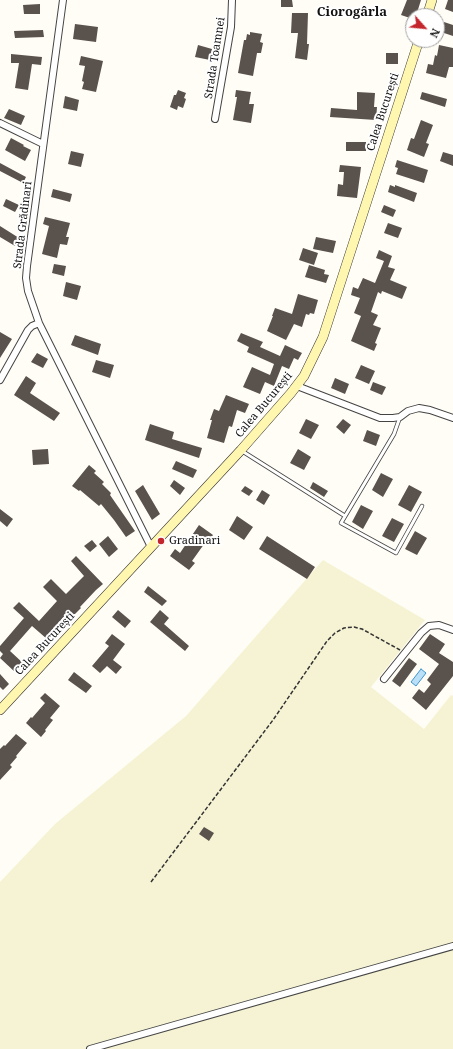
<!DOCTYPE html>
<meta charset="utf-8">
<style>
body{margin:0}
#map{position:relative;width:453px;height:1049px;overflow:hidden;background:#fffdf5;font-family:"Noto Serif",serif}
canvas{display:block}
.north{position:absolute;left:405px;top:8px;width:40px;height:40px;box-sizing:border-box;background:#fff;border:1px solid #a0a0a0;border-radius:50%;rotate:117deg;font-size:11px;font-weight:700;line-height:16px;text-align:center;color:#111}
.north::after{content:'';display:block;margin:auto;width:14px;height:18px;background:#c4262e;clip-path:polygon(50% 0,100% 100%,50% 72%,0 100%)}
</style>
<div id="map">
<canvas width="453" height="1049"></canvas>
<div class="north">N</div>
</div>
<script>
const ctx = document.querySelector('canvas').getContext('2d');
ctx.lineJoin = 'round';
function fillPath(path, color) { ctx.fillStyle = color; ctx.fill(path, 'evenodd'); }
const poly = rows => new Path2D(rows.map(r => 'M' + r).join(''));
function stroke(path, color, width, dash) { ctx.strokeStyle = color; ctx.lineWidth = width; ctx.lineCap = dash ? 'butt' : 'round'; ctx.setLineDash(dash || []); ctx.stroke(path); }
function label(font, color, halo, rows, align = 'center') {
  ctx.font = font + ' "Noto Serif",serif'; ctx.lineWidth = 4; ctx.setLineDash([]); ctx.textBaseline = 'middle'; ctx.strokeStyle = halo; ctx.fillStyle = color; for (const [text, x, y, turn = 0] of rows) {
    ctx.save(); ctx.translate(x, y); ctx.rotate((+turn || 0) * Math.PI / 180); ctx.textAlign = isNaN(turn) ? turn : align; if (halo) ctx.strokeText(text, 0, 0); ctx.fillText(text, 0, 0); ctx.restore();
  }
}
fillPath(poly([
 [323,560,425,620,371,687,424,729,451,695,453,696,453,1049,0,1049,0,882,55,824,186,716]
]), '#f6f3d4');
const water = poly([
 [421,669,426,673,416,686,411,682,421,669]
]);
fillPath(water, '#b9e0f7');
stroke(water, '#3f96cf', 1);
fillPath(poly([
 [281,0,292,0,293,7,281,7],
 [407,0,421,0,416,16,413,16,413,19,401,15],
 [448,0,453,0,453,12,445,9],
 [40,4,40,14,24,14,23,5],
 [292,13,308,13,307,44,309,44,307,60,295,58,298,33,291,33],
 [444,22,453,25,453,36,441,32],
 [75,24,98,27,96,42,73,39],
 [43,30,44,37,15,38,14,31],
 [250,32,262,34,260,42,263,43,261,53,257,53,253,76,238,73,244,40,246,40,247,34,250,35],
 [198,45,212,49,210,60,195,57],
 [439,45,453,48,453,67,449,67,446,78,426,73,428,64,433,65,435,55,437,56],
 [386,53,398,53,398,64,386,64],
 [11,54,42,57,41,65,32,64,28,90,15,88,19,63,11,63],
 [81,56,103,61,96,92,82,89,84,82,82,81,85,66,79,65],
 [178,90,186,93,184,98,186,99,183,108,178,106,177,110,170,107,174,95,176,95],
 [236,90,251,92,249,104,254,104,251,123,233,120,237,97,235,97],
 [357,92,375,93,374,107,377,107,376,120,330,117,331,108,357,110],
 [422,92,447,99,445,107,420,99],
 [65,96,79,100,77,111,63,108],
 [9,109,25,116,21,125,4,118],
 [421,120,433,125,426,143,429,144,424,157,407,150,411,138,414,139],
 [11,138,24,145,23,146,31,150,25,161,5,150],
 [346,142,366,142,366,151,346,151],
 [71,151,84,154,81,167,68,164],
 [443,152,453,155,453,166,440,161],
 [397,160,428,170,424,183,396,174,398,168,395,167],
 [0,163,26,177,23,183,0,171],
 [340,165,361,167,357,198,337,196,338,184,343,185,344,172,339,172],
 [390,185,395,187,395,185,417,193,414,202,388,192],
 [53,189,72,194,70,202,51,197],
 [6,199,19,205,15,212,3,206],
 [384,205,396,210,393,217,381,212],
 [45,217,70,223,66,237,69,237,67,245,60,244,57,258,42,254,49,226,43,224],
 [388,223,402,228,398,238,384,233],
 [0,226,19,238,15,246,0,237],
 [316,237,336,241,333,253,313,249],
 [303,248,318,253,314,265,299,260],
 [379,250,392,256,388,267,395,269,390,280,407,287,402,299,382,291,381,294,378,292,371,312,378,315,373,325,381,328,375,343,377,344,374,351,351,341,361,316,354,313,360,298,351,295,353,287,358,289,363,278,375,283,384,261,376,258],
 [54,264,66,266,64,276,52,273],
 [309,265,325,270,324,274,329,275,326,283,305,277],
 [66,282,81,286,77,300,63,296],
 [298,294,318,300,314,314,310,313,309,315,306,314,302,327,294,324,286,340,267,331,273,316,272,316,275,308,292,314],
 [0,332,12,339,0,358],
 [241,333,263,342,260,347,280,356,285,345,302,353,298,360,294,358,289,369,282,366,274,386,265,382,260,394,243,387,252,367,270,375,274,364,247,352,249,347,237,341],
 [75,335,101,344,98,355,71,345],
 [37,353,48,359,43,368,31,362],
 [96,360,114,365,110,378,92,372],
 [361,365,375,371,369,384,355,378],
 [26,376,36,383,30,393,60,413,54,421,14,395],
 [335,378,349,384,345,394,331,388],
 [373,382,386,387,382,395,370,390],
 [226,395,249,404,245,413,237,410,232,427,229,426,224,443,207,438,212,420,210,420,214,409,219,411],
 [306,419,319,425,311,439,299,433],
 [343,419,351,425,344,434,336,427],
 [150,424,174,432,172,439,202,448,199,458,145,440],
 [367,430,380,435,376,446,363,441],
 [48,449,49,464,33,465,32,450],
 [298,449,311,457,304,470,290,463],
 [176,461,197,470,193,478,172,469],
 [89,465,96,471,94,473,104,482,102,484,111,493,110,495,135,531,126,537,114,520,101,504,99,506,80,490,79,491,72,486],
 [381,473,393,479,383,497,372,490],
 [174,480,185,488,180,495,170,486],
 [313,482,328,491,324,497,310,488],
 [143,485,160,514,152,520,135,491],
 [409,485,422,492,411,512,398,505],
 [245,486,253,491,249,496,241,491],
 [262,490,270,495,264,505,256,500],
 [361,505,373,511,363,529,352,522],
 [0,509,13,519,7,527,0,521],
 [237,516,253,527,244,540,229,530],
 [392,518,404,524,394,542,382,536],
 [199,525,213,535,209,541,207,540,192,561,195,563,189,570,170,556,175,549,180,553],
 [415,531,427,538,417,555,405,549],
 [108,536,118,549,109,557,99,544],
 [267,536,315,567,307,579,259,549],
 [92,540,97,546,90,552,84,546],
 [76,556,103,584,96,590,80,607,81,608,73,616,68,612,51,631,52,633,47,639,32,626,10,651,24,664,16,673,0,658,3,654,0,651,0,646,24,618,13,608,19,602,39,621,57,601,43,587,51,579,66,594,84,576,71,561],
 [148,586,167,601,162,606,144,592],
 [118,610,131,621,125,628,112,617],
 [160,610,169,618,164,624,189,646,185,651,150,622],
 [112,634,125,644,113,660,122,667,116,674,107,666,100,673,92,666,109,646,105,643],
 [430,634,445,644,439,653,453,662,453,676,426,710,412,698,419,689,424,693,431,684,427,680,439,664,419,649],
 [409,658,417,664,400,687,392,681],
 [74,672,92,686,86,693,68,680],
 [0,674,9,684,3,690,0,687],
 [45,693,60,706,50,718,53,720,45,730,46,731,41,737,26,723,31,717,32,718,45,703,40,698],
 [16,734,27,743,16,756,17,757,10,765,12,767,0,780,0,749,4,745,5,746],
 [204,827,214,833,209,841,199,834]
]), '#5a524d');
const lane = poly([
 [400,417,394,434,341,523,396,553,422,506],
 [242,451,345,516]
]);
const street = poly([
 [63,0,27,266,26,278,28,291,39,323,151,547],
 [215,119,231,27,232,0],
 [0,123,43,144],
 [0,380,28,330,32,326,39,323],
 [297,386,380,418,393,418,400,417,408,411,419,408,430,410,453,418],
 [384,679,421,633,429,626,439,625,453,630],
 [90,1049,453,946]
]);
const secondary = poly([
 [427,16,432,0],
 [0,710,241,450,291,393,304,376,323,337,419,40]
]);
stroke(lane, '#444', 4.5);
stroke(street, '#444', 8);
stroke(secondary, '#333', 10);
stroke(poly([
 [151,882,273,720,327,641,335,633,344,628,354,627,362,629,400,650]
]), '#333', 1.5, [4, 2]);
stroke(lane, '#fff', 3);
stroke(street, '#fff', 6);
stroke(secondary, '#fff6b0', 9);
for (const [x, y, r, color] of [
 [161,541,4,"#c4262e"]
]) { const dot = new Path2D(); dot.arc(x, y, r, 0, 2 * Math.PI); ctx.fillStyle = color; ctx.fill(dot); stroke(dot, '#fff', 1.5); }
label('11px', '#111', '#fff', [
 ["Strada Toamnei",215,58,-81],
 ["Calea București",383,112,-72],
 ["Strada Grădinari",23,225,-83],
 ["Calea București",264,405,-50],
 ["Calea București",45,644,-47]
]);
label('11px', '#111', '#fff', [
 ["Gradinari",169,541]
], 'left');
label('bold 13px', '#111', '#fff', [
 ["Ciorogârla",352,12]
]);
</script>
